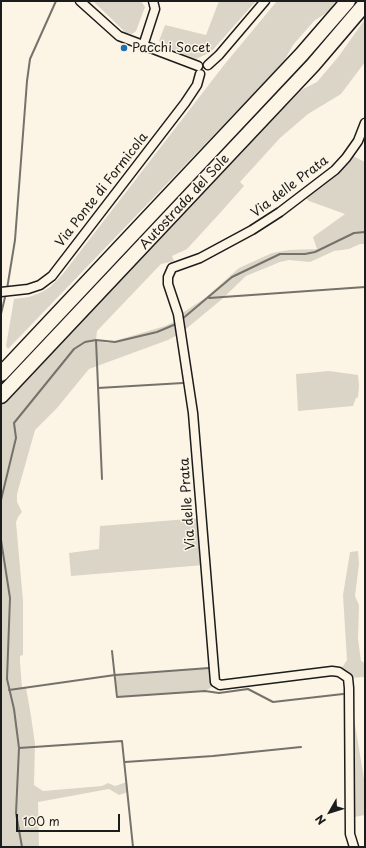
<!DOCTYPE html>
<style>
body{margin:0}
#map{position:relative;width:366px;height:848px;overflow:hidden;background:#fcf5e5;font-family:"Playpen Sans",sans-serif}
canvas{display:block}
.frame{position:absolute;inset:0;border:2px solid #1c1c1c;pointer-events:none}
.north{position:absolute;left:310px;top:792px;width:40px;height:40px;-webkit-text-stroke:3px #fcf5e5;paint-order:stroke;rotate:231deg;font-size:11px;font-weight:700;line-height:16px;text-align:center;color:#1c1c1c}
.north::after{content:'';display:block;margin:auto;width:14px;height:18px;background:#1c1c1c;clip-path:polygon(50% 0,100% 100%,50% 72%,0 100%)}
.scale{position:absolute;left:16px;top:814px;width:104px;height:18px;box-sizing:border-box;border:2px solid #1c1c1c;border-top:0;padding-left:5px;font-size:12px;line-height:14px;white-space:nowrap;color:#1c1c1c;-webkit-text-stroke:3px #fcf5e5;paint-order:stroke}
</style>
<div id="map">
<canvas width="366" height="848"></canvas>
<div class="frame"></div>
<div class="north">N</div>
<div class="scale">100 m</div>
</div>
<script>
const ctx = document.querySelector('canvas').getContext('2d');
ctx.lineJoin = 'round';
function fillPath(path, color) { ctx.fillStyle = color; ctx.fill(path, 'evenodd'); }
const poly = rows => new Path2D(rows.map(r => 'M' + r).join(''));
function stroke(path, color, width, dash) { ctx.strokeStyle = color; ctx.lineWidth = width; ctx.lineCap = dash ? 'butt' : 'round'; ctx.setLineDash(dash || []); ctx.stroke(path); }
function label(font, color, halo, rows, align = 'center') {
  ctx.font = font + ' "Playpen Sans",sans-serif'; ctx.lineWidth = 3; ctx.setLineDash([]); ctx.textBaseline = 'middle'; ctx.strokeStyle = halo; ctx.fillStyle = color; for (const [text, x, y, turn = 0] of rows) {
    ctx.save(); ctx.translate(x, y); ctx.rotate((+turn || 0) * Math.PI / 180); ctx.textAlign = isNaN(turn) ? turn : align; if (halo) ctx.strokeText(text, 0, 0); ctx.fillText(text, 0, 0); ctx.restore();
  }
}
fillPath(poly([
 [93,1,141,1,145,7,136,31,132,34,126,33],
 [219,1,256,1,211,52,196,59,165,47,159,41,165,25,206,35],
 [277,1,336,1,328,12,314,21,293,45,283,63,8,349,6,346,14,299,29,297,42,292,50,287,62,275,224,65],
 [365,19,365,62,341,94,308,114,280,138,240,182,244,186,220,213,187,249,172,256,174,261,161,264,97,331,96,340,108,343,165,326,178,320,184,312,205,298,239,268,272,253,289,250,317,249,313,237,345,214,309,201,303,195,349,154,365,162,365,244,360,244,349,249,334,251,310,262,289,260,280,262,246,276,221,300,181,333,168,340,89,369,57,408,35,430,17,494,17,502,22,512,18,517,16,522,23,601,23,655,20,656,20,662,22,688,26,688,31,716,35,744,34,785,43,791,102,786,108,783,115,786,127,782,128,792,119,795,109,789,38,802,39,847,1,847,1,396,170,217,303,89,317,82,339,56],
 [329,371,358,375,359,386,358,397,356,398,353,406,298,411,296,374],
 [201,518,204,565,71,576,69,553,99,549,100,526],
 [358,551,359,564,355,596,359,605,358,639,361,661,365,663,365,677,348,678,339,672,347,660,343,595,350,552],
 [209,668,213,668,217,684,205,691,117,697,115,675],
 [349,688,365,785,365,815,349,818]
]), '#dbd5c8');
stroke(poly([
 [7,289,15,240,27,81,30,59,56,1],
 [209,298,365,287],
 [1,314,6,293],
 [181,320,232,277,280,254,305,254,315,252,354,233,365,232],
 [96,340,102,479],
 [98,388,183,383],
 [1,500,16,438,14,423,74,349,85,342,96,340,115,342,157,332,176,324],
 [1,540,10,598,7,679,14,709,19,748,16,813,22,847],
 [112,651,117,697,205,691,219,693,248,689,273,702,343,694],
 [9,690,115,675,209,668],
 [19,748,122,741,133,847],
 [125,762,213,756,301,747]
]), '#75726c', 2);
const minor = poly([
 [80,1,119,36,198,66],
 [143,46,155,9,153,1],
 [208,65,219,55,265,1],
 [1,292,28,289,40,285,52,276,185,103,197,85,200,74],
 [354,847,350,834,349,688,348,678,339,672,332,671,220,685,215,682,193,413,178,314,168,284,168,277,172,268,200,258,252,230,280,212,335,170,346,158,358,141,365,123]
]);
const motorway = poly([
 [1,374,302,54,348,1],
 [1,396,313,65,365,4]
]);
stroke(minor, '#1c1c1c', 11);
stroke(motorway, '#1c1c1c', 17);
stroke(minor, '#fcf5e5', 8);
stroke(motorway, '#fcf5e5', 14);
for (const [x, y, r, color] of [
 [124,48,4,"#1f6fb2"]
]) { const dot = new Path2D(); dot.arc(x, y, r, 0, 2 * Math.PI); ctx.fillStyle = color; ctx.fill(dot); stroke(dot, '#fcf5e5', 1.5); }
label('13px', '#1c1c1c', '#fcf5e5', [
 ["Pacchi Socet",132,48]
], 'left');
label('13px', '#1c1c1c', '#fcf5e5', [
 ["Via delle Prata",290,187,-37],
 ["Via Ponte di Formicola",102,190,-52],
 ["Autostrada del Sole",185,202,-47],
 ["Via delle Prata",188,504,-94]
]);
</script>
